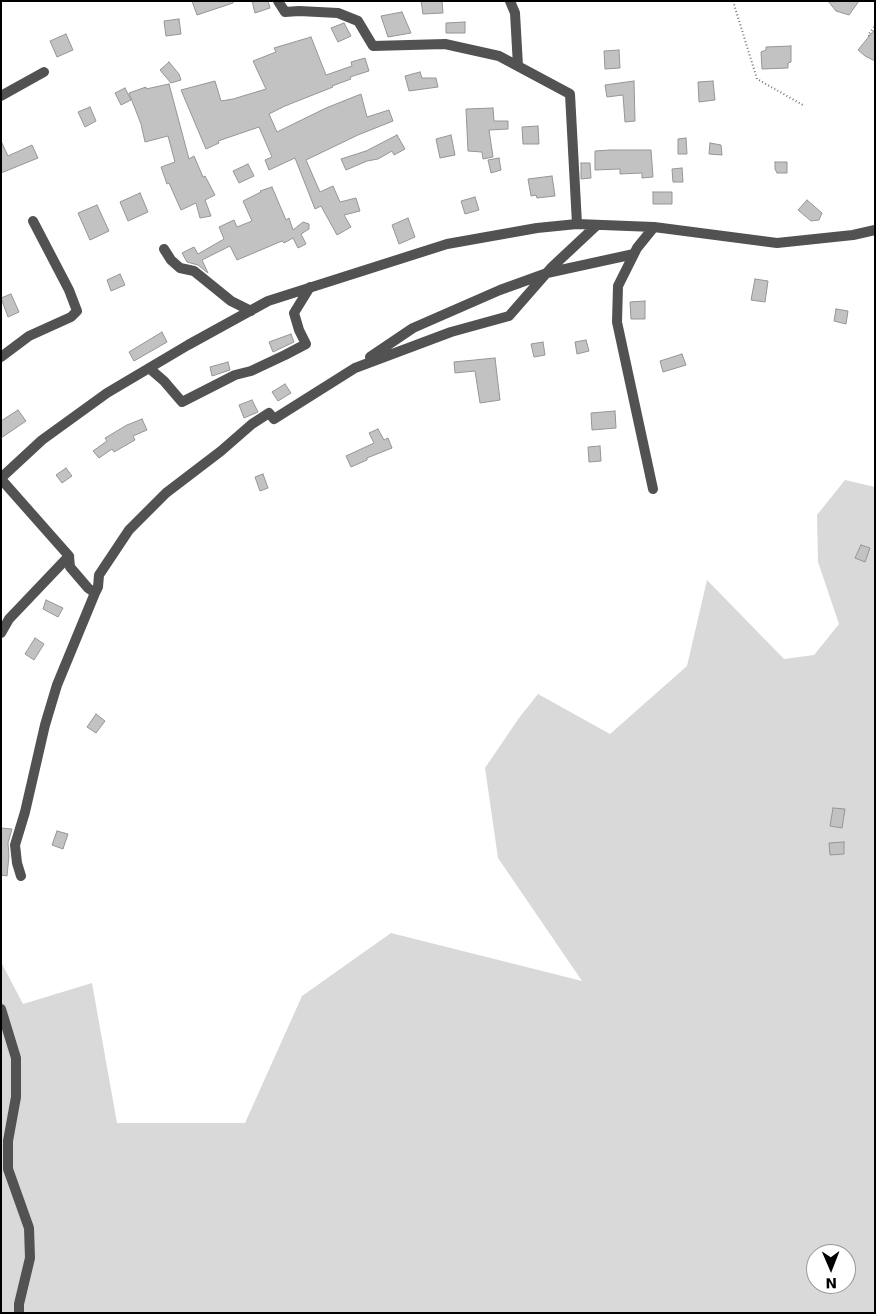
<!DOCTYPE html>
<style>
body{margin:0}
#map{position:relative;width:876px;height:1314px;overflow:hidden;background:#fff;font-family:"DejaVu Sans",sans-serif}
canvas{display:block}
.frame{position:absolute;inset:0;border:2px solid #000;pointer-events:none}
.north{position:absolute;left:806px;top:1244px;width:50px;height:50px;box-sizing:border-box;background:#fff;border:1px solid #999;border-radius:50%;rotate:179deg;font-size:14px;font-weight:700;line-height:20px;text-align:center;color:#000}
.north::after{content:'';display:block;margin:auto;width:18px;height:22px;background:#000;clip-path:polygon(50% 0,100% 100%,50% 72%,0 100%)}
</style>
<div id="map">
<canvas width="876" height="1314"></canvas>
<div class="frame"></div>
<div class="north">N</div>
</div>
<script>
const ctx = document.querySelector('canvas').getContext('2d');
ctx.lineJoin = 'round';
function fillPath(path, color) { ctx.fillStyle = color; ctx.fill(path, 'evenodd'); }
const poly = rows => new Path2D(rows.map(r => 'M' + r).join(''));
function stroke(path, color, width, dash) { ctx.strokeStyle = color; ctx.lineWidth = width; ctx.lineCap = dash ? 'butt' : 'round'; ctx.setLineDash(dash || []); ctx.stroke(path); }
fillPath(poly([
 [845,480,875,487,875,1313,1,1313,1,962,23,1004,92,983,117,1123,245,1123,302,996,391,933,582,981,498,858,485,768,519,718,538,694,610,734,687,666,707,580,784,659,814,655,839,624,818,562,817,515],
 [816,1254,846,1254,846,1284,816,1284]
]), '#d9d9d9');
const building = poly([
 [192,1,233,1,233,3,197,15,192,1],
 [252,1,268,1,270,8,255,13,252,1],
 [421,1,442,1,443,13,423,14,421,1],
 [828,1,859,1,849,15,836,11,828,1],
 [402,12,411,33,388,37,381,16,402,12],
 [179,19,181,34,166,36,164,21,179,19],
 [465,22,465,33,446,33,446,23,465,22],
 [344,23,351,36,338,42,331,28,344,23],
 [875,29,875,61,865,56,858,50,875,29],
 [66,34,73,50,57,57,50,41,66,34],
 [311,37,326,75,352,66,351,62,365,58,369,71,350,77,351,79,332,86,333,87,285,106,269,114,277,132,326,108,361,94,367,117,389,110,393,121,358,135,306,160,320,192,333,186,340,202,356,198,360,211,344,215,351,227,337,235,321,206,315,209,295,158,269,170,265,160,272,157,259,127,218,141,219,143,206,149,181,90,215,81,221,101,233,99,266,89,253,61,276,52,274,48,311,37],
 [791,46,791,62,788,63,788,68,762,69,761,52,766,50,766,47,791,46],
 [619,50,620,68,605,69,604,51,619,50],
 [169,62,179,74,181,80,171,83,160,70,169,62],
 [420,72,422,78,436,78,438,87,409,91,405,76,420,72],
 [634,81,635,121,625,122,623,95,607,97,605,85,634,81],
 [713,81,715,100,699,102,698,82,713,81],
 [169,84,189,159,194,156,203,177,205,176,215,195,205,200,211,216,200,218,196,203,181,210,169,183,167,184,161,167,175,162,168,136,145,142,141,124,129,93,146,87,146,89,169,84],
 [125,88,131,100,121,105,115,93,125,88],
 [90,107,96,121,85,127,78,112,90,107],
 [493,108,494,121,508,121,508,129,489,130,493,157,483,159,482,152,468,151,466,109,493,108],
 [538,126,539,144,523,144,522,127,538,126],
 [397,135,405,149,394,155,392,151,378,159,367,161,346,170,341,159,366,151,397,135],
 [451,135,455,155,440,158,436,139,451,135],
 [686,138,687,154,678,154,678,139,686,138],
 [1,141,8,156,32,145,38,158,1,173,1,141],
 [710,143,721,145,722,155,709,154,710,143],
 [610,150,651,150,653,177,642,178,642,173,620,174,620,169,595,170,595,151,610,150],
 [499,158,501,170,491,173,488,160,499,158],
 [775,162,787,162,787,173,777,173,775,169,775,162],
 [581,163,590,163,591,178,581,179,581,163],
 [248,164,254,176,239,183,233,171,248,164],
 [682,168,683,182,673,182,672,169,682,168],
 [552,176,555,196,537,198,536,195,531,196,528,179,552,176],
 [272,187,286,220,289,218,293,230,303,222,309,224,309,229,301,234,306,244,298,248,293,238,284,243,282,241,237,260,230,246,202,260,208,273,198,265,187,262,182,253,194,247,198,254,224,239,219,227,234,220,237,227,252,221,243,201,261,192,260,191,272,187],
 [653,192,672,192,672,204,653,204,653,192],
 [140,193,148,212,128,221,120,202,140,193],
 [475,197,479,210,465,214,461,201,475,197],
 [807,200,822,213,819,220,811,221,798,210,807,200],
 [97,205,109,231,90,240,78,213,97,205],
 [408,218,415,237,399,244,392,225,408,218],
 [120,274,125,285,111,291,107,280,120,274],
 [755,279,768,281,765,302,751,300,755,279],
 [11,294,19,312,8,317,1,298,11,294],
 [645,301,645,319,631,319,630,302,645,301],
 [836,309,848,311,846,324,834,321,836,309],
 [162,332,167,342,134,361,129,352,162,332],
 [291,334,294,342,273,352,269,342,291,334],
 [586,340,589,351,577,354,575,342,586,340],
 [543,342,545,355,534,357,531,344,543,342],
 [682,354,686,365,663,372,660,361,682,354],
 [495,358,500,400,480,403,475,371,455,373,454,362,495,358],
 [228,362,230,370,212,376,210,367,228,362],
 [285,384,291,393,278,401,272,392,285,384],
 [252,400,258,412,244,418,239,405,252,400],
 [18,410,26,421,1,438,1,421,18,410],
 [615,411,616,428,592,430,591,413,615,411],
 [142,419,147,430,133,436,135,440,114,452,112,449,99,458,93,451,107,441,105,438,127,425,142,419],
 [378,429,384,440,388,438,392,448,367,458,367,460,351,467,346,456,374,443,369,433,378,429],
 [600,446,601,461,589,462,588,447,600,446],
 [66,468,72,476,62,483,56,475,66,468],
 [263,474,268,488,260,491,255,477,263,474],
 [861,545,870,548,865,562,855,558,861,545],
 [46,600,63,608,58,617,43,609,46,600],
 [35,638,44,644,34,660,25,654,35,638],
 [96,714,105,721,96,733,87,727,96,714],
 [833,808,845,809,842,828,830,826,833,808],
 [1,828,12,829,8,843,9,856,7,876,1,875,1,828],
 [57,831,68,834,63,849,52,845,57,831],
 [844,842,844,854,830,855,829,843,844,842]
]);
fillPath(building, '#c2c2c2');
stroke(building, '#969696', 1);
stroke(poly([
 [733,1,757,79,803,105],
 [869,36,868,35,875,26]
]), '#747474', 2, [1, 2.5]);
stroke(poly([
 [278,1,285,12,299,11,338,13,358,21,373,46,445,44,499,56,570,94,577,224],
 [510,1,515,13,518,66],
 [1,96,44,72],
 [164,249,171,260,180,268,194,271,231,301,251,311],
 [1,357,29,336,71,317,77,311,69,290,33,221],
 [370,357,413,328,500,290,547,273,634,254],
 [149,368,164,381,182,402,235,375,251,371,285,355,306,344,299,330,294,313,310,287],
 [1,478,42,440,107,393,188,345,268,301,447,244,537,228,577,224,654,227,777,243,853,235,875,230],
 [1,479,69,556,9,619,1,633],
 [653,489,617,322,618,286,637,248,654,227],
 [69,556,70,567,88,588,95,593,98,587,99,575,129,530,166,493,221,451,252,424,269,413,274,419,355,368,451,332,509,316,551,268,597,225],
 [21,876,17,863,15,845,25,812,45,725,57,685,95,593],
 [1,1009,16,1058,16,1097,8,1141,8,1169,29,1228,30,1258,19,1304,19,1313]
]), '#525252', 10);
</script>
